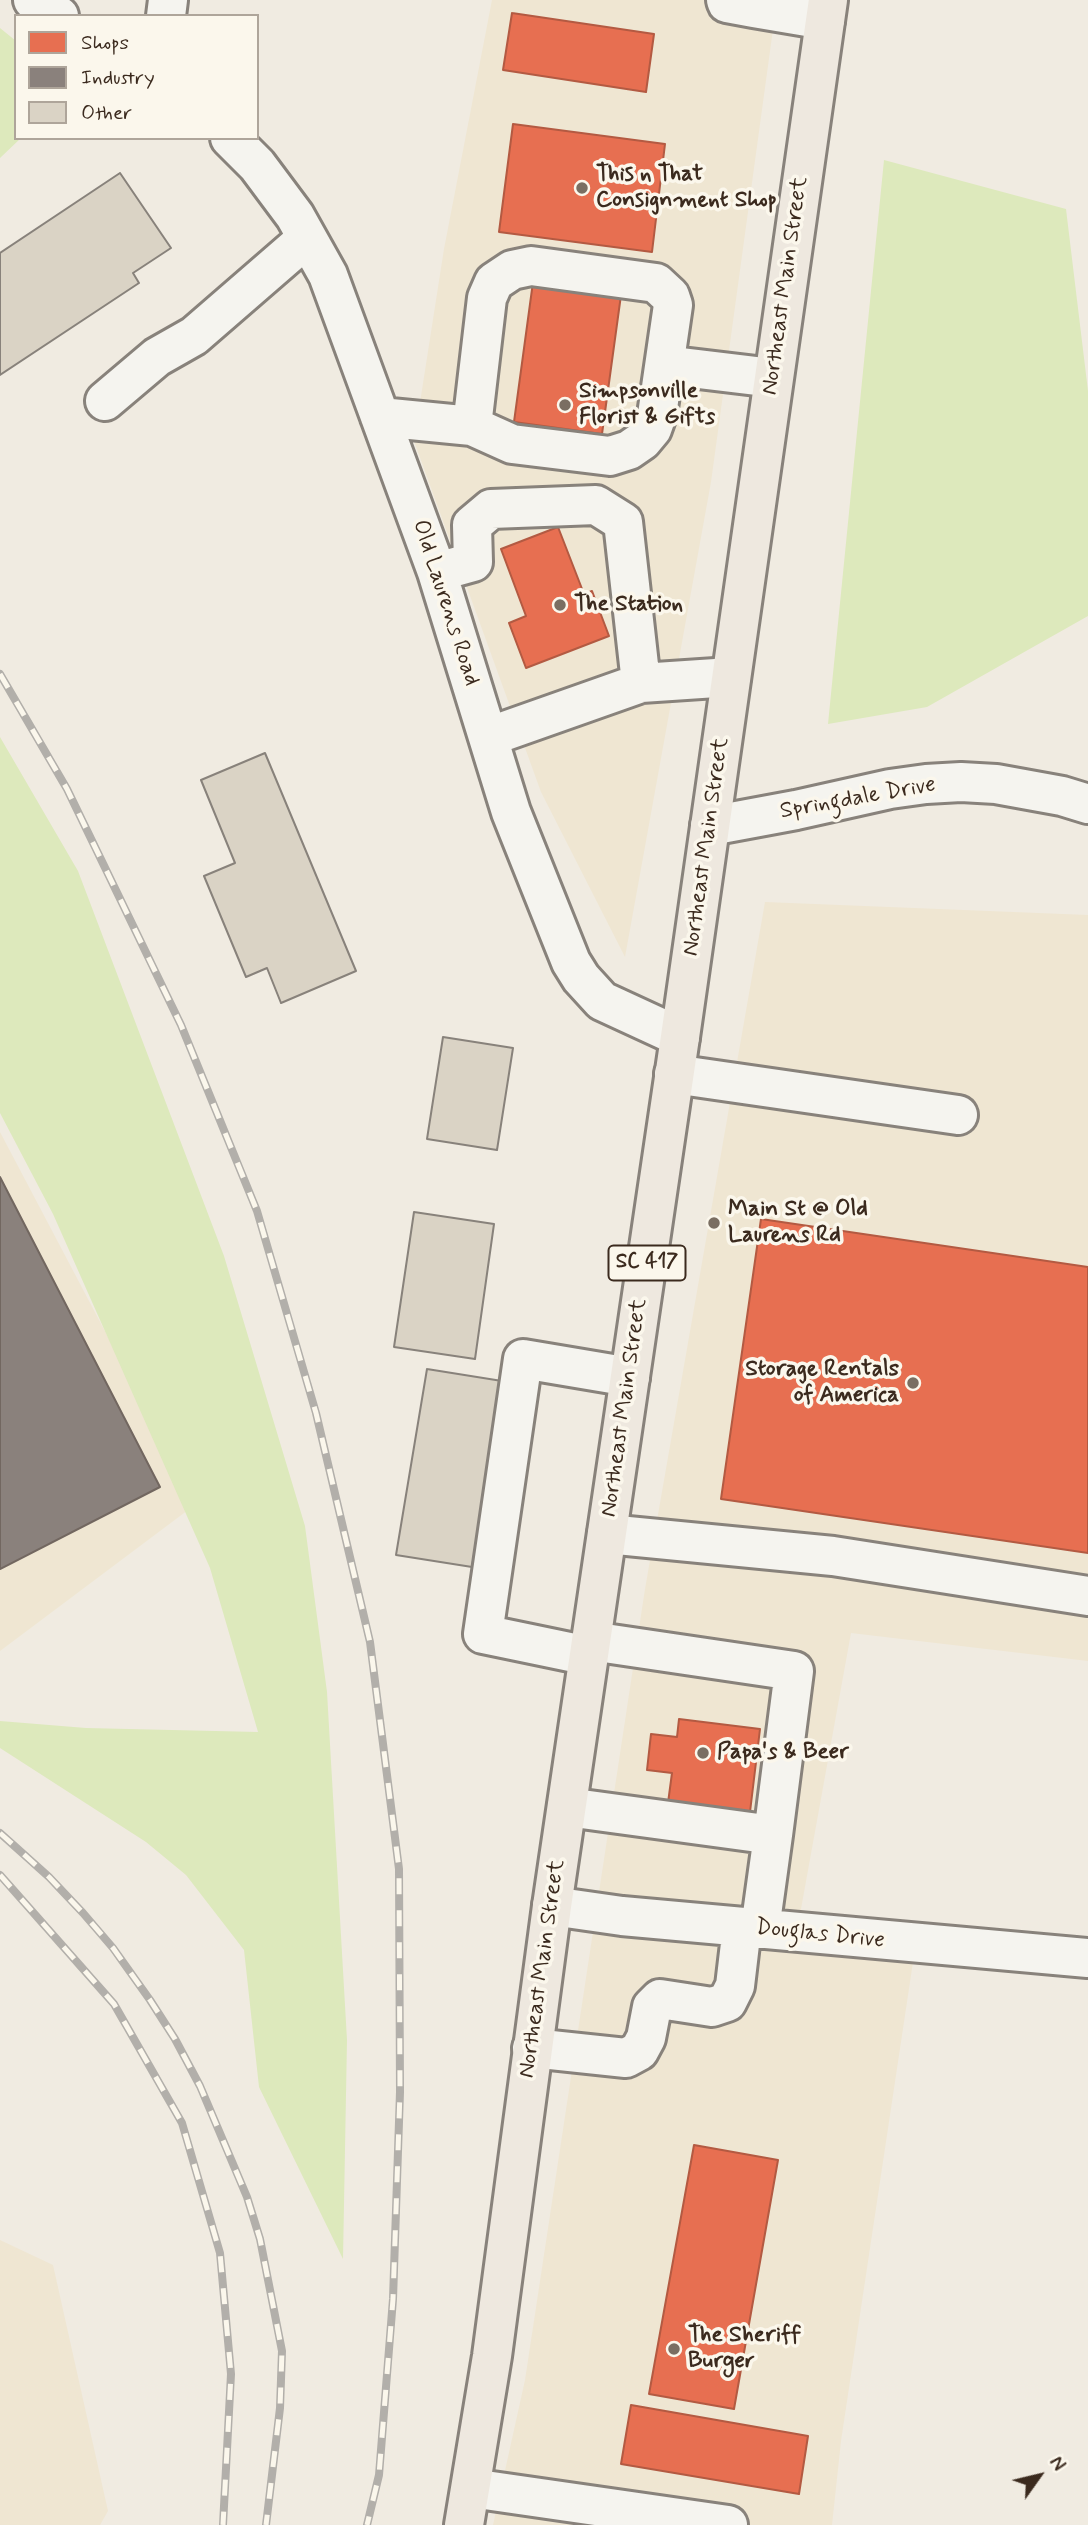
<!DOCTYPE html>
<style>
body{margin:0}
#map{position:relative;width:1088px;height:2525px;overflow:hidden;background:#f0ebe1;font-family:Mynerve,sans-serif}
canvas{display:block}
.legend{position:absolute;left:14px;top:14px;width:245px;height:126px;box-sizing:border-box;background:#fbf7ec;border:2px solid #aea59a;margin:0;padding:9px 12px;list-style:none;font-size:21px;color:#3b2a1e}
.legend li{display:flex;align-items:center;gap:14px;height:35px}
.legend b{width:35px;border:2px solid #aea59a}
.north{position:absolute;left:1004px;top:2441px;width:70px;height:70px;-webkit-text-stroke:5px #fbf7ec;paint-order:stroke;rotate:56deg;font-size:19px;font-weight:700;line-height:28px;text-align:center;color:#3b2a1e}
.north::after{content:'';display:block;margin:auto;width:24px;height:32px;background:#3b2a1e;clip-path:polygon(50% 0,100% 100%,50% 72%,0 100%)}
</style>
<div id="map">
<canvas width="1088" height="2525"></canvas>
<ul class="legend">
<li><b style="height:19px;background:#e76f51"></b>Shops</li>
<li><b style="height:19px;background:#8a817c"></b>Industry</li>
<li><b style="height:19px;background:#dad3c5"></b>Other</li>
</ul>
<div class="north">N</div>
</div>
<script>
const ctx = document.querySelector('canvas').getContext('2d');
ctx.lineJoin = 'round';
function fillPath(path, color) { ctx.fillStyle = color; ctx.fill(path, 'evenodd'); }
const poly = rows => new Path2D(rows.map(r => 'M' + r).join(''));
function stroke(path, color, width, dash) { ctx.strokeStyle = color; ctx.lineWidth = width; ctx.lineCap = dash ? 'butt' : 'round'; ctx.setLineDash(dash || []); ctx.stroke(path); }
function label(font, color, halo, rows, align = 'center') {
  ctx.font = font + ' Mynerve,sans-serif'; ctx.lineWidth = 7; ctx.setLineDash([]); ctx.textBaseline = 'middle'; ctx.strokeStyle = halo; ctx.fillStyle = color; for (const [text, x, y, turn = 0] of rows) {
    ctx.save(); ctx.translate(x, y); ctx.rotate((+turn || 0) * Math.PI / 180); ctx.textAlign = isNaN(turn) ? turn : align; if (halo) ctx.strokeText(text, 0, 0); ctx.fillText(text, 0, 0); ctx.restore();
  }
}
fillPath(poly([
 [492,0,777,0,711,482,625,957,541,792,414,441,444,249],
 [765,902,1088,915,1088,1661,851,1633,795,1942,913,1962,841,2441,832,2525,493,2525,525,2380,645,1589],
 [0,1132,196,1504,0,1651],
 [0,2240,53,2265,108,2511,100,2525,0,2525]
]), '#efe6d2');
fillPath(poly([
 [0,28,16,41,16,138,21,138,0,158],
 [884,160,1066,209,1088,391,1088,616,927,707,828,724],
 [0,737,78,871,224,1256,305,1526,327,1692,347,2040,343,2259,259,2087,244,1950,186,1875,146,1842,0,1748,0,1721,86,1728,258,1732,210,1568,53,1214,0,1113]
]), '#dde9bc');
const shops = poly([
 [512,13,654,34,646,92,503,70,512,13],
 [513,124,665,144,652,252,499,232,513,124],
 [533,282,621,295,602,434,514,422,533,282],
 [558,527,584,594,592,591,609,636,526,668,509,623,526,616,501,549,558,527],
 [761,1219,1088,1267,1088,1553,721,1499,761,1219],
 [679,1719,760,1729,750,1812,668,1803,672,1773,647,1770,651,1734,677,1737,679,1719],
 [694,2145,778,2160,734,2409,649,2394,694,2145],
 [631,2405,808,2436,799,2494,621,2464,631,2405]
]);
fillPath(shops, '#e76f51');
stroke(shops, '#b35a42', 2);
const industry = poly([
 [0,1177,160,1487,0,1569,0,1177]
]);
fillPath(industry, '#8a817c');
stroke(industry, '#726760', 2);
const building = poly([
 [120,173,171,248,133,273,139,283,0,375,0,253,120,173],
 [265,753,356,971,281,1003,267,968,246,977,204,876,235,863,201,780,265,753],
 [443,1037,513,1048,497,1150,427,1139,443,1037],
 [414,1212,494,1224,475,1359,394,1347,414,1212],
 [427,1369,502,1381,472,1567,396,1555,427,1369]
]);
fillPath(building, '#dad3c5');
stroke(building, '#88827b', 2);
const minor = poly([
 [33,0,59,16],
 [726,0,727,3,754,8,825,20],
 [166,16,168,0],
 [230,138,257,165,295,216,328,275,437,572,511,812,571,962,581,978,602,1001,680,1037],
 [665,365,773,378],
 [105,401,157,357,194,336,307,238],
 [380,417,472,426,512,444,610,456,629,450,642,441,652,429,657,415,673,305,670,296,656,283,531,266,512,270,494,282,487,298,472,426],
 [437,572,473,562,472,525,491,509,596,505,623,522,641,683,488,737],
 [641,683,731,677],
 [710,826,796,810,890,789,926,784,961,782,996,784,1062,796,1088,804],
 [674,1074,958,1115],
 [607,1534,833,1556,1088,1596],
 [589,1656,483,1634,523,1359,630,1377],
 [567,1807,773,1835,794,1671,591,1641],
 [552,1906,622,1916,1088,1958],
 [760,1929,773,1835],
 [532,2048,626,2058,639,2051,646,2038,652,2007,660,1999,712,2007,727,2002,735,1986,742,1927],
 [471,2488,728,2525]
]);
const major = poly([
 [464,2525,492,2356,552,1906,680,1037,828,0]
]);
stroke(minor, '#88827b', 44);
stroke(major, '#88827b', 44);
stroke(minor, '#f5f4ef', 38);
stroke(major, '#eee8df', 38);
const rail = poly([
 [0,674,67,789,181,1025,257,1211,316,1413,370,1642,399,1869,400,2092,393,2299,379,2475,367,2525],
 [0,1833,49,1877,83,1913,113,1948,150,2000,175,2039,200,2086,247,2197,260,2239,282,2351,280,2408,266,2525],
 [0,1875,114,2004,182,2123,220,2253,231,2374,223,2525]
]);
stroke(rail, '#b2afaa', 8);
stroke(rail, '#fbf7ec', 5, [16]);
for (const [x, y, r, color] of [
 [582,188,7,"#7a6e62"],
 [565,405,7,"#7a6e62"],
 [560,605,7,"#7a6e62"],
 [714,1223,7,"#7a6e62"],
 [913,1383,7,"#7a6e62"],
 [703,1753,7,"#7a6e62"],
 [674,2349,7,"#7a6e62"]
]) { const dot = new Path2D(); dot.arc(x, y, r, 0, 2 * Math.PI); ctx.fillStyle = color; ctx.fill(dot); stroke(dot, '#fbf7ec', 2.5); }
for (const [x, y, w] of [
 [647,1263,77]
]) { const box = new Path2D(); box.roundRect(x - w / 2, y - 17.5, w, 35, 5); ctx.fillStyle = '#fbf7ec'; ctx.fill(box); stroke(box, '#3b2a1e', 2); }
label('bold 21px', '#3b2a1e', null, [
 ["SC 417",647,1263]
]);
label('bold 23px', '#3b2a1e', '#fbf7ec', [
 ["This n That",596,175],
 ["Consignment Shop",596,201],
 ["Simpsonville",579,392],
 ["Florist & Gifts",579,418],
 ["The Station",574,605],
 ["Main St @ Old",728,1210],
 ["Laurens Rd",728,1236],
 ["Storage Rentals",899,1370,"right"],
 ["of America",899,1396,"right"],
 ["Papa's & Beer",717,1753],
 ["The Sheriff",688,2336],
 ["Burger",688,2362]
], 'left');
label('23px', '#3b2a1e', '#fbf7ec', [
 ["Northeast Main Street",786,286,-82],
 ["Old Laurens Road",445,603,72],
 ["Springdale Drive",858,799,-10],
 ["Northeast Main Street",707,847,-82],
 ["Northeast Main Street",625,1408,-82],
 ["Douglas Drive",820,1935,6],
 ["Northeast Main Street",543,1969,-82]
]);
</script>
